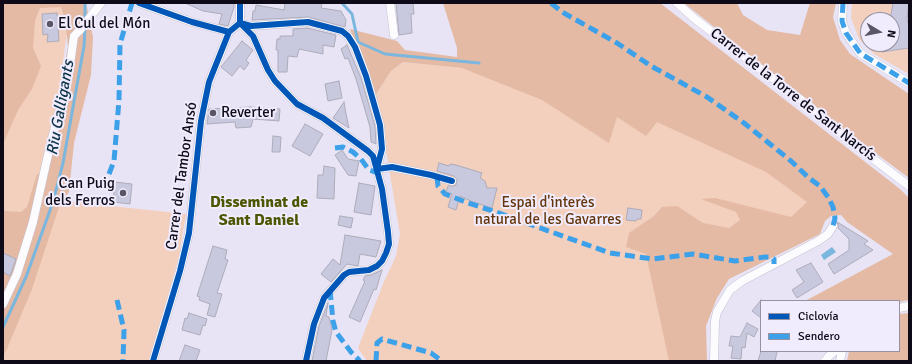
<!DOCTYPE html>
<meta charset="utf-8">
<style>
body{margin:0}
#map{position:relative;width:912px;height:364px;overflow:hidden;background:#e8e4f5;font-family:Signika,sans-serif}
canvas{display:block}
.frame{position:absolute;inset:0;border:4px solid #0e0a18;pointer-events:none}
.legend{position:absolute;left:760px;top:300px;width:140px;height:52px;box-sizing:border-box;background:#f0ecfd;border:1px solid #9692a1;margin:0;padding:5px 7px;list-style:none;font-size:12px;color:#0e0a18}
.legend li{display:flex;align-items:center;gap:8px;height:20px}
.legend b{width:20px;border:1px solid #9692a1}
.north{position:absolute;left:860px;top:12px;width:40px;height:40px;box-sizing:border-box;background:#f0ecfd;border:1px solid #9692a1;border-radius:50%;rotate:100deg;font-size:11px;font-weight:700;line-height:16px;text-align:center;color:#0e0a18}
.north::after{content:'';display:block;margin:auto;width:14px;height:18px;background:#5a5665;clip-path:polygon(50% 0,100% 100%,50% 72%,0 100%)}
</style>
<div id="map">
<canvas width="912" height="364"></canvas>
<div class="frame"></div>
<ul class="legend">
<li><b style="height:5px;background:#0057b8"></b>Ciclovía</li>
<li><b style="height:5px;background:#3da1ea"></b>Sendero</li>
</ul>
<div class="north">N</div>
</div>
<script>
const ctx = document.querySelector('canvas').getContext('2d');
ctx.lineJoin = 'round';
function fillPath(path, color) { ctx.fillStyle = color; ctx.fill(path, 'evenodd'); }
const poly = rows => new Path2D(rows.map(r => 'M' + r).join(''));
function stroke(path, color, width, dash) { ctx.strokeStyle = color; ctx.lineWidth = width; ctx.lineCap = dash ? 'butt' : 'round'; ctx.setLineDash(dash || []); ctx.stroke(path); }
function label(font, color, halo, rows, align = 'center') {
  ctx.font = font + ' Signika,sans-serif'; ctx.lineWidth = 4; ctx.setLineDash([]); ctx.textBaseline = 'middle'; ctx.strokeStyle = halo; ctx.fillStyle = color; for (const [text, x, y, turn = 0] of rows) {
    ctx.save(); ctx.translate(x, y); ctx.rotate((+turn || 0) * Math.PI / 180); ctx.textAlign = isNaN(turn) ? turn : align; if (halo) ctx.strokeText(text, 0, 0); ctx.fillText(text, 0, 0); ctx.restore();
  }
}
fillPath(poly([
 [3,3,73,3,66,39,46,199,186,214,178,260,149,361,3,361],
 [852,3,893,3,890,20,868,20,868,44,884,44,883,52,909,48,909,74,874,54,859,39,851,18],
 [516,56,823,196,730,276,715,291,706,321,705,361,367,361,358,348,383,284,396,256,400,234,382,127,375,96,391,71,403,62,462,68]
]), '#f3cfbe');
fillPath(poly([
 [3,3,86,3,93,37,91,75,74,143,69,192,60,204,32,289,6,351,3,355,3,207,5,211,21,212,27,207,37,174,41,174,68,47,65,19,61,7,40,8,35,21,33,48,41,66,32,89,18,110,3,144],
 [443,3,660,3,900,189,909,198,909,300,899,302,805,301,893,254,847,222,841,215,831,216,825,221,820,234,729,279,717,298,706,326,707,361,669,361,646,254,626,247,629,233,654,216,662,207,677,206,703,223,729,228,740,220,736,212,701,199,715,198,791,217,807,202,766,172,657,122,646,136,617,117,609,143,542,100,462,68,403,62,391,71,375,96,350,29,397,41,405,50,457,57,457,48],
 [684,3,737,3,743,15,767,30,800,35,810,3,836,3,833,17,840,40,850,54,909,94,909,178,826,116],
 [909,313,909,361,847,361,849,351,899,351,899,314]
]), '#e4baa4');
fillPath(poly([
 [832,247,836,252,824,260,821,255]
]), '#7ab6de');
stroke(poly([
 [342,3,352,14,358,42,385,54,479,63],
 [85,20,85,3],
 [3,327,26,277,53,202,63,163,84,46,85,28]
]), '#7ab6de', 3);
const building = poly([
 [185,3,234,3,234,7,228,26,219,24,222,14,203,11,185,3],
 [285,3,322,3,321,8,341,11,346,20,345,27,308,17,252,20,253,11,255,11,256,5,284,10,285,3],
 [396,3,413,3,414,14,411,14,412,33,399,35,396,3],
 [893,3,909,3,907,19,909,26,909,48,882,52,884,44,892,44,892,20,890,20,893,3],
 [57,13,59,41,47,42,48,34,43,35,42,14,57,13],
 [307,28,336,35,334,47,323,45,323,54,299,49,297,57,288,56,287,72,278,72,278,50,276,50,277,39,280,39,280,36,293,36,293,29,307,28],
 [242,41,253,50,246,60,249,63,244,70,240,66,232,76,221,67,242,41],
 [347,45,361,78,375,126,376,144,371,142,370,127,356,79,348,58,345,59,341,49,347,45],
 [339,81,342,98,328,101,325,84,339,81],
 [344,102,346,114,349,128,333,118,344,102],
 [250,107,280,109,279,121,253,119,251,127,236,128,235,122,207,124,209,109,250,107],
 [305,124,323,134,310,156,292,146,305,124],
 [273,136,281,137,280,152,272,152,273,136],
 [342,150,348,159,359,161,356,176,348,175,335,155,342,150],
 [439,163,449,166,450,164,456,165,482,173,480,178,485,181,487,188,497,188,492,208,473,202,460,196,456,210,448,207,452,194,446,192,448,186,453,186,456,185,457,180,454,176,437,171,439,163],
 [324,166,335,168,334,199,317,198,318,175,323,175,324,166],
 [115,182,132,184,130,204,113,202,115,182],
 [359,183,375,186,371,215,354,212,359,183],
 [628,208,642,210,641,219,637,219,636,221,626,220,628,208],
 [340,216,353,218,351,228,338,225,340,216],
 [834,220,868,241,864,244,873,250,834,274,828,264,849,250,849,239,838,228,838,224,833,221,834,220],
 [345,235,381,241,376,257,360,254,358,266,347,264,331,282,321,274,333,259,340,265,345,235],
 [213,246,227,250,225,259,228,260,217,293,222,294,215,317,207,315,210,304,199,300,200,297,197,296,213,246],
 [3,253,16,259,10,276,3,272,3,253],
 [811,263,823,282,797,298,792,290,804,282,796,270,811,263],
 [382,270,376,290,374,289,360,322,349,317,365,281,363,280,365,276,371,275,382,270],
 [761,300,761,318,752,311,761,300],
 [328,303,326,316,329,317,332,330,326,361,312,361,319,326,328,303],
 [189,313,207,319,205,326,203,325,200,335,182,330,185,318,187,319,189,313],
 [747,323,758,329,754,337,747,333,745,348,742,347,741,359,731,358,733,346,729,346,731,336,740,337,747,323],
 [185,345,200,350,196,361,179,361,185,345],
 [761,351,772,351,777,352,775,361,758,361,761,351]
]);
fillPath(building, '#c8c8de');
stroke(building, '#adacba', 1);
const minor = poly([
 [139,3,192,22,229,32],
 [240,3,240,23,253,36,268,70,275,81,297,104,323,118,368,151,373,156,382,189,388,232,389,244,386,253,382,261,377,266,369,270,349,272,344,275,324,298,314,324,306,361],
 [390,3,394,35],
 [677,3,695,19,809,106,838,132,909,186],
 [843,3,842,21,846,33,860,53,909,83],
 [242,24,251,26,308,22,342,31,348,36,355,47,366,76,380,125,382,149,377,168],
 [377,169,392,167,431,175,452,181],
 [3,304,17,274,33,222,50,146,68,79,74,36,80,30,101,3],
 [899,308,909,306],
 [153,361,180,271,189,233,201,121,209,82,229,32,240,23],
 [714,361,715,321,717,312,730,290,742,281,818,241,828,234,833,226],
 [825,361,829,356,835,351],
 [840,361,842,351]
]);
stroke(minor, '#c6c2d1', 9);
stroke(minor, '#fcfbfe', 8);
stroke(poly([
 [551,3,562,12,617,43,651,66,707,97,744,123,775,148,791,161,809,178,820,186,828,197,833,207,835,218,833,226],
 [843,3,842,21,846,33,860,53,909,83],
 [335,148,343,147,353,152,361,159,369,170,378,173],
 [109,174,114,161,119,100,120,44,132,3],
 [437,177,438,186,445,194,468,203,493,211,610,253,653,259,693,254,735,261,765,257,771,257,774,259,774,264],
 [330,290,333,321,336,332,351,352,360,361],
 [117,300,124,330,123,361],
 [376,361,377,343,382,339,431,353,442,361]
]), '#3da1ea', 5, [10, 5]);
stroke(poly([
 [139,3,192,22,229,32],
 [240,3,240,23,253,36,268,70,275,81,297,104,323,118,368,151,373,156,382,189,388,232,389,244,386,253,382,261,377,266,369,270,349,272,344,275,324,298,314,324,306,361],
 [240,23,251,26,308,22,342,31,348,36,355,47,366,76,380,125,382,149,377,168],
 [377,169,392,167,431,175,452,181],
 [153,361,180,271,189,233,201,121,209,82,229,32,240,23]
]), '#0057b8', 6);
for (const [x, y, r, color] of [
 [50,24,4,"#5a5665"],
 [213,113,4,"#5a5665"],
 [123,193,4,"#5a5665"]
]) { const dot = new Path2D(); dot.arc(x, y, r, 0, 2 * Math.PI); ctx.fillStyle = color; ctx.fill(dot); stroke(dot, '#f0ecfd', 1.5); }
label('15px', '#0e0a18', '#f0ecfd', [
 ["El Cul del Món",58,24],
 ["Reverter",221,113],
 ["Can Puig",115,184,"right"],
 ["dels Ferros",115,201,"right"]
], 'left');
label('15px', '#0e0a18', '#f0ecfd', [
 ["Carrer de la Torre de Sant Narcís",793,95,38],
 ["Carrer del Tambor Ansó",182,176,-82]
]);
label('15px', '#65360c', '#f0ecfd', [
 ["Espai d'interès",548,203],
 ["natural de les Gavarres",548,220]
]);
label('italic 16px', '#0c3348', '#f0ecfd', [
 ["Riu Galligants",61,108,-80]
]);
label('bold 16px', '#4c5500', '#f0ecfd', [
 ["Disseminat de",259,203],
 ["Sant Daniel",259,221]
]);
</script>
